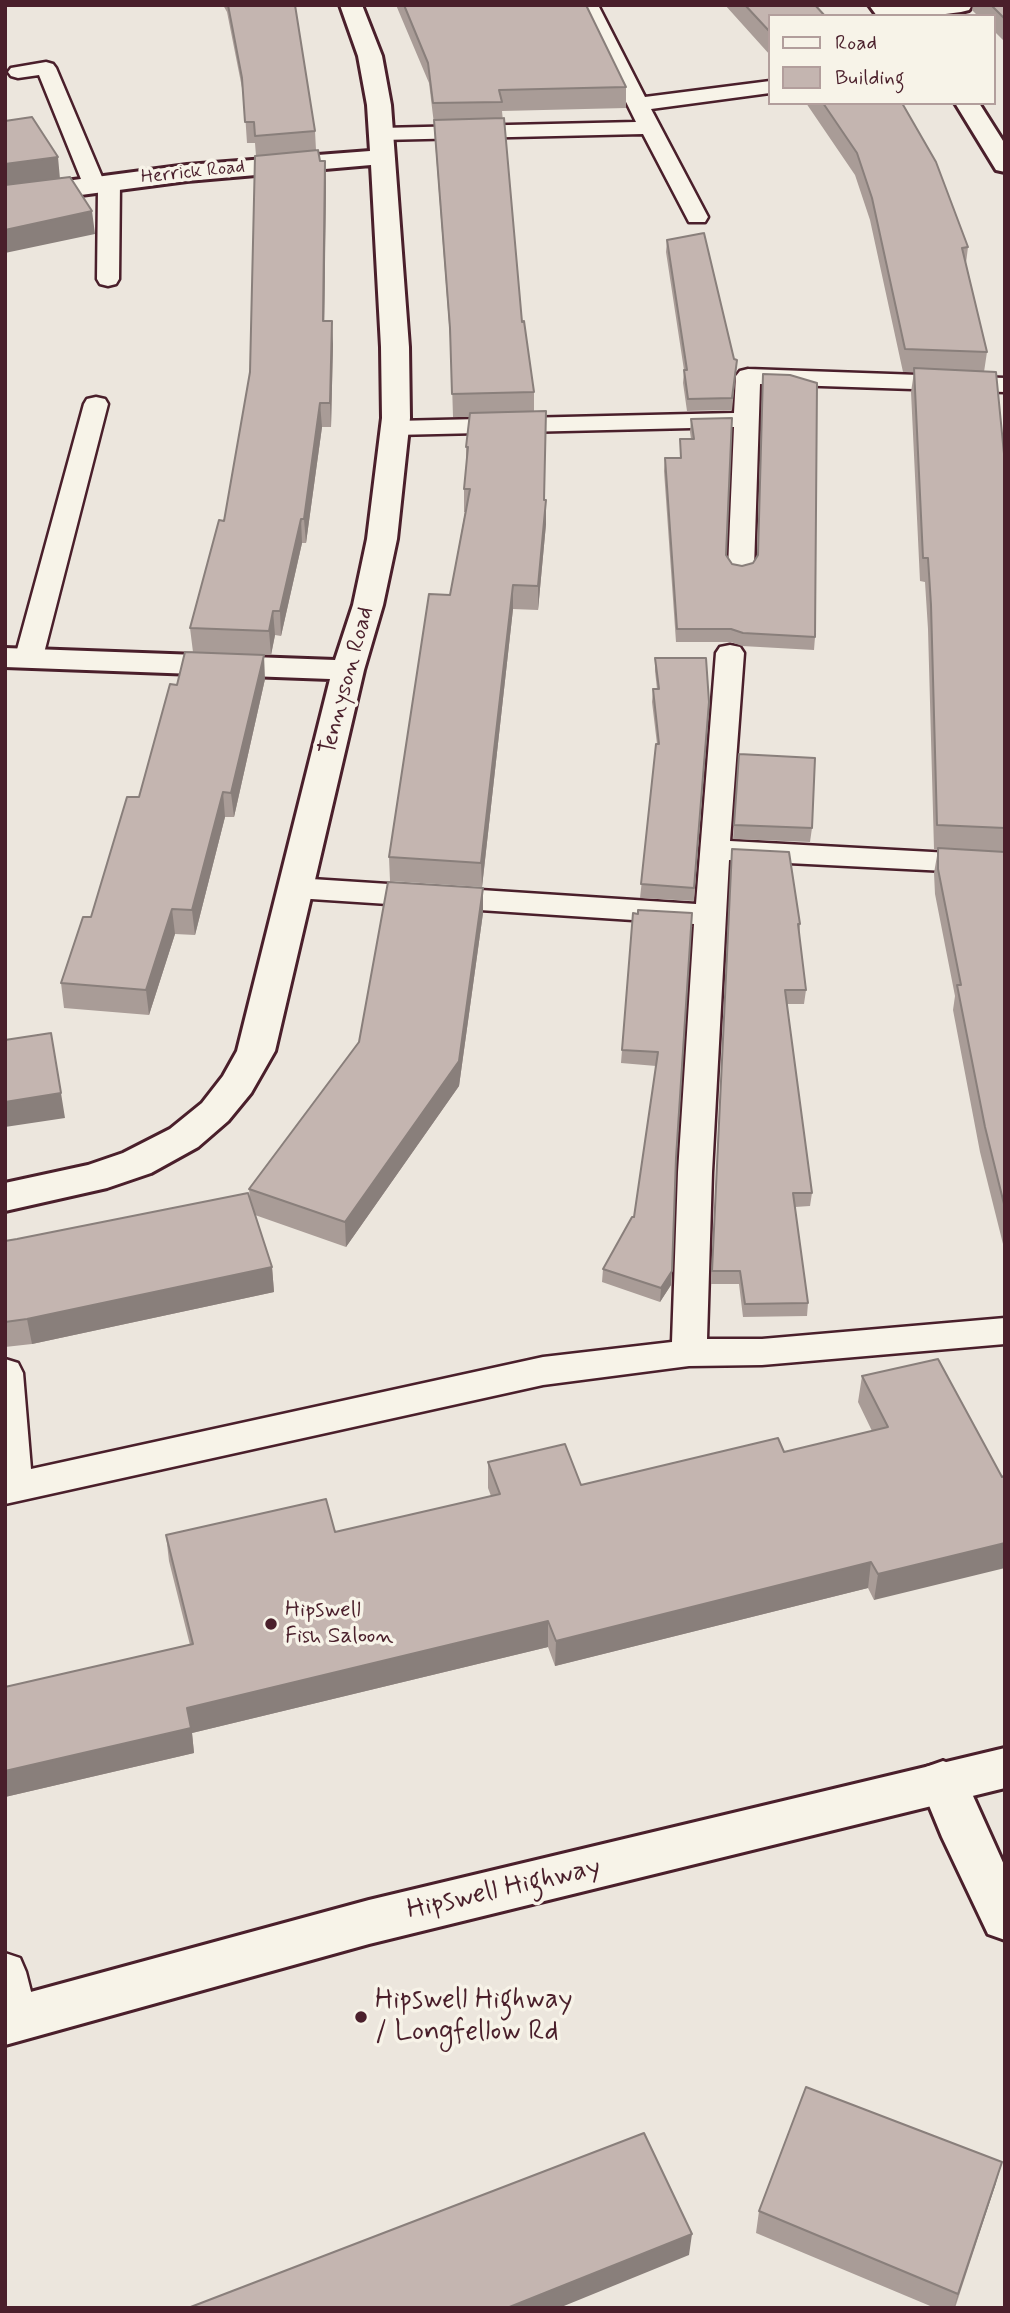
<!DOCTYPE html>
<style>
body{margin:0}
#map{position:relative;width:1010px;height:2313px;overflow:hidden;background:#ece6dd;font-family:Mynerve,sans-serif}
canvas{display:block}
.frame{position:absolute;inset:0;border:7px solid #4a1f2b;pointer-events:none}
.legend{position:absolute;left:768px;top:14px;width:228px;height:91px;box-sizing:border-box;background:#f7f3e8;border:2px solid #b29e9c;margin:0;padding:9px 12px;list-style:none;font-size:21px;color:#4a1f2b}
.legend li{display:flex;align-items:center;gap:14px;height:35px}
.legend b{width:35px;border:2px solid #b29e9c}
</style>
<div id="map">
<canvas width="1010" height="2313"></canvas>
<div class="frame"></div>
<ul class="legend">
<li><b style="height:9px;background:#f7f3e8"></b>Road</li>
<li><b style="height:19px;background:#c4b5b0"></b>Building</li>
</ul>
</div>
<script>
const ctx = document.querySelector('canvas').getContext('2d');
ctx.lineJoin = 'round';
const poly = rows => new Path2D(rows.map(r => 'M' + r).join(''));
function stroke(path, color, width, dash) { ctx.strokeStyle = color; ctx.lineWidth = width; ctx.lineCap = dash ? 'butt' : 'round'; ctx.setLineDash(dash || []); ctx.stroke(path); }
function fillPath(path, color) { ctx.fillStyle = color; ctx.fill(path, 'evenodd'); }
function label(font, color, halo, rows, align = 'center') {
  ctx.font = font + ' Mynerve,sans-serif'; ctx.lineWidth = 7; ctx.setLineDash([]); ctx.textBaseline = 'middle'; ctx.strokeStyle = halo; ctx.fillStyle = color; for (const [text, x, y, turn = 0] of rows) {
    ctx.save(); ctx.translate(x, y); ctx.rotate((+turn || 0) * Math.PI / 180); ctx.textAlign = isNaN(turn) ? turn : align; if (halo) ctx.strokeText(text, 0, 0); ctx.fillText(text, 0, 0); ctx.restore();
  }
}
const service = poly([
 [578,5,598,5,645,97,770,81,770,93,651,109,708,217,705,222,689,222,643,134,381,140,374,138,370,134,374,130,381,128,636,122,578,5],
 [46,62,53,64,56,68,102,177,117,177,120,182,119,279,116,284,108,286,100,284,97,279,98,190,86,189,83,184,39,75,18,78,11,76,8,72,11,68,46,62],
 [748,369,1005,378,1005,392,760,384,754,568,750,574,741,576,732,574,728,568,734,427,395,435,386,433,383,428,386,423,395,421,734,413,736,376,740,371,748,369],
 [96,397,105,399,108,404,43,657,39,663,29,665,19,663,15,657,84,404,87,399,96,397],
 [730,645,740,647,744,653,730,841,1005,856,1005,874,729,860,712,1172,707,1339,762,1339,1005,1318,1005,1344,762,1365,689,1366,543,1385,5,1504,5,1359,18,1363,23,1373,31,1469,543,1357,672,1342,678,1172,694,924,296,898,285,895,281,888,285,881,296,878,696,904,716,653,720,647,730,645],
 [5,1953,20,1958,26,1972,38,2019,31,2033,16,2039,5,2035,5,1953]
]);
const minor = poly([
 [340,5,362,5,382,56,391,105,409,347,410,418,397,539,383,605,364,670,275,1051,251,1093,228,1121,198,1147,151,1173,107,1188,5,1211,5,1183,88,1165,123,1153,170,1129,202,1103,223,1076,237,1051,330,679,5,667,5,648,335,660,353,605,367,539,382,418,381,347,371,165,187,181,5,205,5,189,187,165,370,151,367,105,358,56,340,5],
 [904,5,972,5,969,10,961,12,930,16,878,14,881,9,904,5],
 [943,1761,960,1767,1005,1867,1005,1940,988,1934,942,1837,919,1781,926,1767,943,1761]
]);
const tertiary = poly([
 [869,5,893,5,901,16,877,16,869,5],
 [955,103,979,103,1005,144,1005,172,996,170,955,103],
 [1005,1748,1005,1788,369,1944,5,2045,5,1999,369,1900,1005,1748]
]);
stroke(service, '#4a1f2b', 5);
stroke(minor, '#4a1f2b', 6);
stroke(tertiary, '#4a1f2b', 6);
fillPath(service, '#f7f3e8');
fillPath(minor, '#f7f3e8');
fillPath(tertiary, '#f7f3e8');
fillPath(poly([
 [223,5,295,5,315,131,316,150,320,161,325,161,326,183,324,321,333,344,331,427,322,427,306,543,302,543,281,636,275,635,271,655,193,652,190,628,224,521,250,372,256,156,255,143,247,143,244,98,227,12],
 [396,5,586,5,626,87,626,108,502,111,522,322,534,392,534,411,546,524,538,610,513,609,482,887,390,881,389,857,450,595,465,512,464,512,464,489,466,466,466,447,469,417,453,417,451,351,435,141,434,124,429,83],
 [725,5,815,5,770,16,770,55],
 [973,5,1005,5,1005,42,994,31,994,16,978,16,972,10],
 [806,103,902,103,968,247,966,263,987,352,984,372,1005,464,1005,1252,980,1152,953,1010,955,996,935,894,934,873,938,850,934,849,928,629,925,582,920,581,911,392,914,372,903,372,870,220,855,175],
 [667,240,736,372,732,410,687,411,683,383,684,370,666,252],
 [763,387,815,637,814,650,742,646,731,642,676,642,664,471,665,458,680,458,680,439,691,439,690,432,691,419,726,555,732,564,742,566,753,563,757,556],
 [655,658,709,702,694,901,640,898,657,744,652,702,653,689,657,689,655,671],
 [265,679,234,817,225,817,195,935,175,934,149,1015,64,1008,61,983,91,917,139,797],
 [739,754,812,828,810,842,733,839],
 [732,849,800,924,799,936,806,990,804,1004,787,1004,812,1193,810,1206,795,1207,808,1303,807,1316,743,1317,739,1284,711,1284],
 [483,913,459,1086,346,1247,255,1215,272,1267,274,1292,32,1344,5,1347,5,1241,250,1199,249,1189],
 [638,914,676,1160,671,1285,660,1302,602,1282,603,1269,634,1217,656,1066,621,1063,622,1050],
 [938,1359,874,1600,868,1588,555,1666,548,1647,192,1733,194,1753,5,1797,190,1645,169,1561,166,1535,335,1532,491,1496,488,1488,488,1462,581,1485,784,1452,872,1431,858,1402,862,1376],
 [996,2183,955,2308,935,2308,756,2233,759,2211]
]), '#a99c97');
fillPath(poly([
 [58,157,60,179,5,186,5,164],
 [325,161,326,183,324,344,323,321],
 [92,211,95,234,5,253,5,230],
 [332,321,333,344,331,427,330,403],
 [320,403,322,427,306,543,304,519],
 [546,500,546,524,538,610,538,586],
 [301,519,302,543,281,636,280,611],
 [513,585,513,609,482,887,481,863],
 [273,611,275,635,271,655,269,631],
 [264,655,265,679,234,817,231,793],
 [223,792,225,817,195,935,192,910],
 [483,888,483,913,459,1086,346,1247,345,1222],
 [172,909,175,934,149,1015,146,990],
 [61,1093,65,1118,5,1127,5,1102],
 [272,1267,274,1292,32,1344,27,1319],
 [672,1271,671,1285,660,1302,661,1288],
 [1005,1543,1005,1568,874,1600,878,1574],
 [871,1562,868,1588,555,1666,556,1641],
 [548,1621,548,1647,192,1733,194,1753,5,1797,5,1771,187,1708],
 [1002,2162,996,2183,954,2308,958,2294],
 [692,2234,689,2255,559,2308,507,2308]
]), '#897f7b');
const building = poly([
 [228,5,295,5,315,131,255,136,254,122,245,122,242,78,228,5],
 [404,5,586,5,626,87,499,90,502,102,433,103,428,63,404,5],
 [745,5,815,5,825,16,770,16,770,32,745,5],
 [991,5,1005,5,1005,18,1004,18,991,5],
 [823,103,902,103,936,162,968,247,962,248,987,352,905,349,872,198,857,153,823,103],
 [32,117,58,157,5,164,5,121,32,117],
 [504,118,522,322,524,321,534,392,452,394,450,328,434,120,504,118],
 [318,150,320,161,325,161,323,321,332,321,330,403,320,403,304,519,301,519,280,611,273,611,269,631,190,628,219,520,224,521,250,372,255,156,318,150],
 [70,177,92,211,5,230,5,185,70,177],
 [704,233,734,359,737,360,732,398,688,399,684,370,687,370,667,240,704,233],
 [914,368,996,372,1005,464,1005,828,937,825,931,605,928,558,923,558,914,368],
 [763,374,790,375,817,383,815,637,743,633,731,629,677,629,665,458,681,458,680,439,694,439,691,419,732,418,726,555,732,564,742,566,753,563,758,555,763,374],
 [546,411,544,500,546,500,538,586,513,585,481,863,389,857,429,594,450,595,470,489,464,489,468,447,466,447,470,413,546,411],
 [185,652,264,655,231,793,223,792,192,910,172,909,146,990,61,983,83,917,91,917,127,797,139,797,170,684,177,685,185,652],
 [655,658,706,658,709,702,694,888,641,884,656,744,659,744,653,689,659,689,655,658],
 [739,754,815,758,812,828,734,825,739,754],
 [938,848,1005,852,1005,1208,985,1127,957,985,961,985,938,869,938,848],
 [732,849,789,852,800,924,798,924,806,990,785,990,812,1193,793,1193,808,1303,745,1304,740,1271,712,1271,732,849],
 [388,882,483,888,459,1061,345,1222,249,1189,359,1042,388,882],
 [638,910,692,913,676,1158,672,1271,661,1288,603,1269,632,1217,634,1217,658,1052,622,1050,633,913,638,914,638,910],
 [51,1033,61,1093,5,1102,5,1040,51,1033],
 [248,1193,272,1267,27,1319,5,1322,5,1241,17,1239,248,1193],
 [938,1359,1002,1477,1005,1475,1005,1543,878,1574,871,1562,556,1641,548,1621,187,1708,191,1728,5,1771,5,1687,193,1644,166,1535,326,1499,335,1532,500,1494,488,1462,565,1444,581,1485,778,1438,784,1452,888,1427,862,1376,938,1359],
 [806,2087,1002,2162,958,2294,759,2211,806,2087],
 [644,2133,692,2234,507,2308,188,2308,644,2133]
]);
fillPath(building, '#c4b5b0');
stroke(building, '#897f7b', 2);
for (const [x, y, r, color] of [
 [271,1624,7,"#4a1f2b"],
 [361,2017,7,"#4a1f2b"]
]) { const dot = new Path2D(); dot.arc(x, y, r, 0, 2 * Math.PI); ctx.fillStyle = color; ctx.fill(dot); stroke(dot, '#f7f3e8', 2.5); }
label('19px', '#4a1f2b', '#f7f3e8', [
 ["Herrick Road",193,173,-6]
]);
label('23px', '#4a1f2b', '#f7f3e8', [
 ["Tennyson Road",348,681,-75]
]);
label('23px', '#4a1f2b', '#f7f3e8', [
 ["Hipswell",285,1611],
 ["Fish Saloon",285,1637]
], 'left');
label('28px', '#4a1f2b', '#f7f3e8', [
 ["Hipswell Highway",504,1890,-13]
]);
label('28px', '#4a1f2b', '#f7f3e8', [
 ["Hipswell Highway",375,2001],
 ["/ Longfellow Rd",375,2033]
], 'left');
</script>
